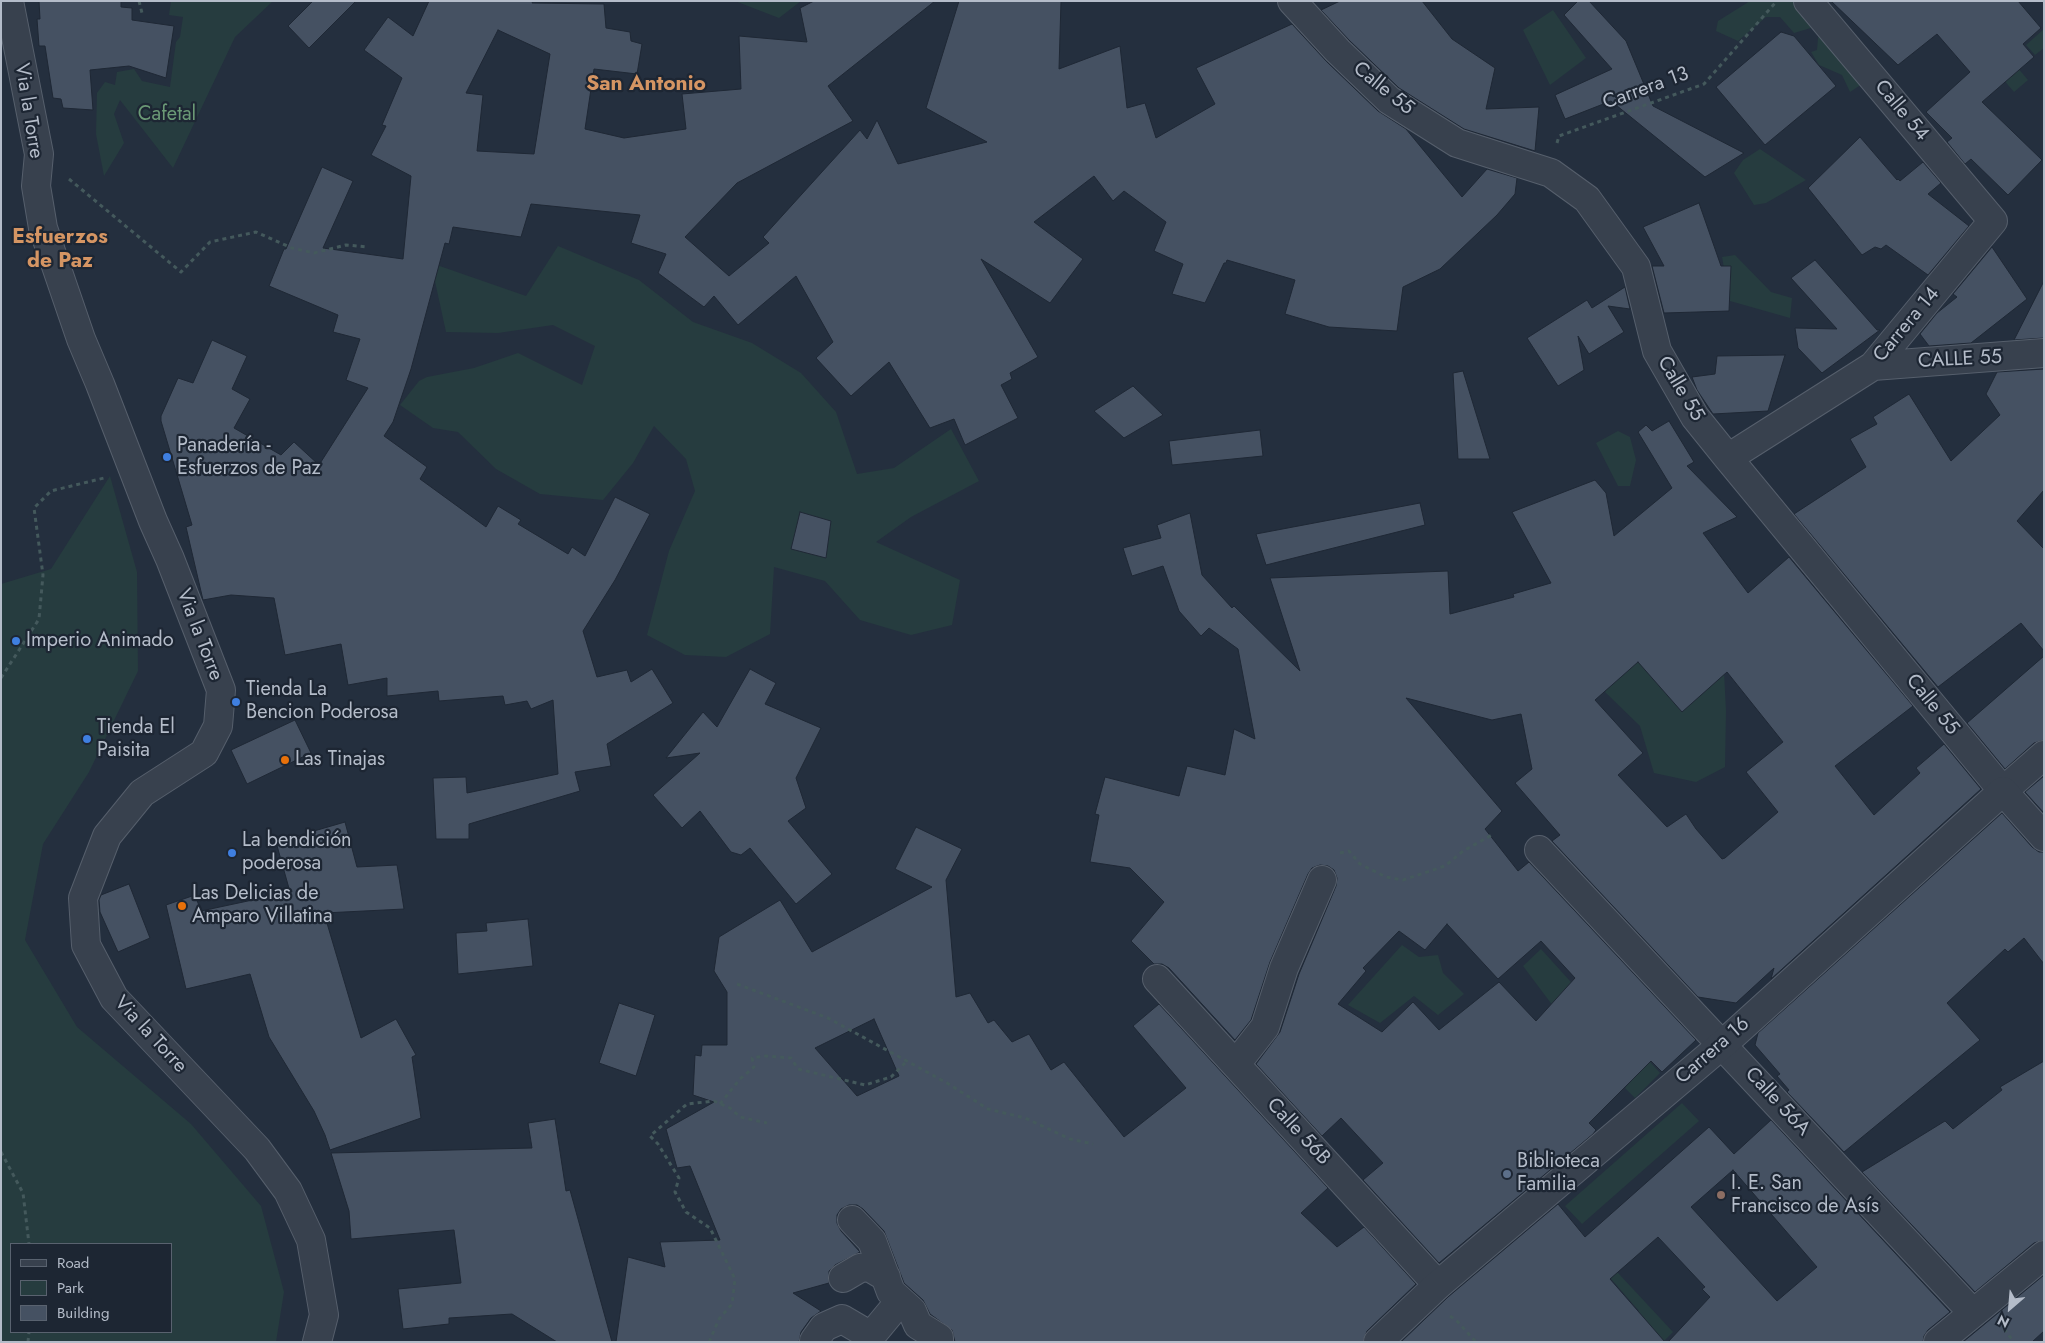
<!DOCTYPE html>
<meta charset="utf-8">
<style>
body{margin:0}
#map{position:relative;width:2045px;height:1343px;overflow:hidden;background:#242f3e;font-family:Jost,sans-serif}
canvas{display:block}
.frame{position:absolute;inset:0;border:2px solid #b4bcc9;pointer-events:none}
.legend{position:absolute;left:10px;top:1243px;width:162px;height:90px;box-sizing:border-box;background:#1d2633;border:1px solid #59626f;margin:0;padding:6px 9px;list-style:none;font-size:15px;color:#b4bcc9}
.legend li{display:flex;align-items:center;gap:10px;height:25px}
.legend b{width:25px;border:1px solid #59626f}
.north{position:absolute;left:1985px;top:1283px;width:50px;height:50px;-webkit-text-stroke:4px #1d2633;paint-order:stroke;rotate:207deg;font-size:14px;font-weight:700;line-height:20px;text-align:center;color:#b4bcc9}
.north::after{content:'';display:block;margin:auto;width:18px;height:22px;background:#b4bcc9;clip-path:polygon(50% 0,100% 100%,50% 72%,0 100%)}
</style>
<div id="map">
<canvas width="2045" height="1343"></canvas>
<div class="frame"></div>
<ul class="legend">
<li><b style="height:6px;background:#38414e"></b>Road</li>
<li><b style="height:14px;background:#263c3f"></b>Park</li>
<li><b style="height:14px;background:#455162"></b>Building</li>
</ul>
<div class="north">N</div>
</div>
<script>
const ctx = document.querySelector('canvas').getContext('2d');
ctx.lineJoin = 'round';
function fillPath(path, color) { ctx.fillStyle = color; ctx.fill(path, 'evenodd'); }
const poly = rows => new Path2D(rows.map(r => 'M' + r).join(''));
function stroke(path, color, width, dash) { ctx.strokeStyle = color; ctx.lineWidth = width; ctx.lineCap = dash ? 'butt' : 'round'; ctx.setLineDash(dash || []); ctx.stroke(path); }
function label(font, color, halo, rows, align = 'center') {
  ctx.font = font + ' Jost,sans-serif'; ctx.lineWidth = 4.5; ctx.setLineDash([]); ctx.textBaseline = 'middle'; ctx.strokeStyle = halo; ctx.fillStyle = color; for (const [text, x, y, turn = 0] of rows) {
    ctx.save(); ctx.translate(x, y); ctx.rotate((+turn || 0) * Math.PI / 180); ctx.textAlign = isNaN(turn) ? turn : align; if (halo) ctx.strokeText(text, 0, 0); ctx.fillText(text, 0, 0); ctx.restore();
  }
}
fillPath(poly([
 [171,1,273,1,235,37,173,168,120,100,114,114,124,143,104,176,96,134,97,93,105,82,115,85,117,72,134,69,142,81,170,87,176,42,180,37,183,17,169,15],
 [735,1,801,1,779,18],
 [1750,1,1801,1,1814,27,1794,33,1780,17,1766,17,1738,41,1716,31,1718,21],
 [1553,10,1586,58,1550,85,1523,30],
 [1825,24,1839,25,1859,38,1855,46,1868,80,1850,92,1842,75,1819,65,1811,52,1817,50,1818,38],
 [2044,29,2044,48,2035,55,2026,45],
 [1989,34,2028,80,2014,92,1974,45],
 [1760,149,1806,180,1766,203,1754,205,1734,173,1743,160],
 [558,246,639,280,693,322,752,343,801,373,836,412,857,474,894,468,951,429,979,481,911,517,876,542,960,580,952,625,911,635,860,620,825,581,774,567,770,634,726,657,685,655,647,635,669,551,695,491,686,459,654,426,633,463,603,500,540,494,496,469,458,432,433,428,400,405,419,381,427,377,474,368,518,353,582,385,595,346,553,325,498,333,446,332,431,263,526,296],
 [1735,255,1771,292,1792,298,1790,318,1730,301,1722,257],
 [1618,431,1630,437,1636,460,1630,486,1618,486,1596,443],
 [110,476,137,572,138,671,89,772,43,844,25,940,77,1027,191,1124,261,1206,284,1292,276,1342,1,1342,1,584,51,569],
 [11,1244,171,1244,171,1332,11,1332],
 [1723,651,1726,711,1725,767,1696,782,1654,773,1640,726,1605,692,1615,660],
 [1402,945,1419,957,1438,955,1443,973,1464,994,1438,1015,1414,996,1380,1023,1348,1005],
 [1541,949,1579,991,1556,1010,1523,966],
 [1605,1012,1660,1073,1635,1098,1625,1088,1632,1080,1625,1073],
 [1682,1103,1699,1121,1582,1224,1565,1206],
 [1606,1260,1673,1332,1663,1342,1618,1330,1639,1311,1599,1265]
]), '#263c3f');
const building = poly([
 [39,1,121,1,121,7,132,8,132,20,174,26,166,78,129,66,90,70,93,110,63,108,61,99,53,98,45,46,39,46,37,19,40,19,39,1],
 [313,1,356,1,309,48,288,26,313,1],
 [429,1,533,1,532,3,604,4,606,28,630,32,631,41,642,44,637,74,594,69,585,129,624,138,686,129,682,94,741,89,739,36,807,42,800,8,814,1,935,1,828,86,853,121,737,183,685,237,729,276,769,243,763,237,860,130,867,139,877,120,898,164,987,142,926,108,959,1,1061,1,1059,69,1120,46,1127,108,1145,103,1156,138,1215,104,1196,68,1292,24,1327,62,1378,111,1406,129,1462,197,1487,169,1517,178,1515,194,1497,215,1440,269,1403,287,1397,331,1329,327,1285,314,1295,280,1227,260,1226,263,1224,263,1205,303,1172,294,1183,264,1154,251,1166,222,1124,191,1113,201,1094,176,1034,222,1083,259,1050,303,981,259,1038,357,1010,373,1012,379,1001,385,1018,418,965,445,954,419,930,428,889,362,851,396,816,358,833,342,796,276,738,325,714,296,704,307,658,273,666,254,631,243,640,215,531,204,521,237,453,227,449,244,445,243,411,369,393,422,384,436,427,467,420,479,486,527,498,506,521,520,518,524,568,554,572,547,585,556,615,497,650,514,615,580,583,631,597,677,627,670,631,682,652,669,673,703,607,744,611,766,575,772,580,791,469,824,469,839,436,839,433,778,466,777,467,793,558,774,553,700,531,709,527,701,505,705,503,696,439,701,438,691,387,696,387,678,348,685,341,644,285,655,274,598,231,595,203,600,186,527,192,525,161,421,161,416,178,378,193,383,212,340,247,356,232,389,250,399,234,428,281,455,294,442,319,465,368,388,346,380,360,339,333,332,338,315,269,286,284,249,286,249,322,167,353,181,323,248,403,259,411,176,371,155,386,126,382,125,402,78,364,50,388,17,413,36,429,1],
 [498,30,550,54,534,154,477,151,483,95,466,93,498,30],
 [1340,1,1422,1,1452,39,1495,68,1486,109,1539,107,1535,151,1464,129,1399,88,1349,40,1321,10,1340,1],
 [1578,1,1589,1,1626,41,1653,106,1744,153,1705,177,1611,101,1565,119,1555,95,1612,69,1564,15,1578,1],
 [1831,1,2018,1,2041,28,2023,44,2034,57,1982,102,2042,160,2008,195,1971,159,1965,164,1947,142,1952,138,1926,112,1970,72,1937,34,1898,65,1831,1],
 [1781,32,1794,36,1836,86,1765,145,1716,87,1781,32],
 [1860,137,1897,180,1898,179,1900,181,1923,162,1941,183,1928,194,1969,226,1928,275,1886,245,1881,249,1875,247,1862,255,1808,188,1860,137],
 [1699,203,1721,266,1731,266,1729,311,1664,313,1652,266,1664,266,1643,227,1699,203],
 [1992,247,2027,299,1971,343,1929,346,1920,334,1937,313,1957,297,1953,294,1992,247],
 [1815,260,1877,330,1880,330,1822,373,1798,348,1795,328,1837,329,1791,278,1815,260],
 [2044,281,2044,338,2014,340,2044,281],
 [1625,287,1630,309,1608,306,1624,332,1589,354,1578,336,1584,370,1558,386,1527,338,1587,300,1592,308,1625,287],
 [1785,355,1768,411,1713,414,1697,390,1692,377,1715,374,1717,356,1785,355],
 [2044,369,2044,490,2017,521,2044,549,2044,651,2021,623,1938,687,1794,514,1866,467,1850,439,1877,424,1873,417,1909,394,1951,461,2000,415,1986,394,1997,372,2044,369],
 [1463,371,1490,459,1458,459,1453,373,1463,371],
 [1133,386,1163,415,1124,438,1094,411,1133,386],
 [1669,421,1694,462,1687,466,1737,517,1703,533,1748,593,1789,557,1913,706,1835,766,1874,815,1920,773,1916,768,1944,744,1981,789,1771,979,1774,968,1736,1003,1698,997,1552,841,1560,835,1515,783,1532,769,1521,714,1492,720,1406,698,1502,811,1485,829,1518,871,1529,862,1696,1040,1662,1072,1651,1061,1589,1123,1596,1130,1593,1134,1439,1263,1363,1180,1383,1163,1341,1118,1322,1136,1256,1064,1280,1032,1299,974,1336,886,1337,878,1334,870,1328,866,1320,865,1312,868,1308,874,1270,962,1251,1020,1235,1040,1169,968,1162,964,1154,964,1131,941,1164,902,1130,868,1090,862,1099,815,1095,814,1105,777,1179,796,1187,766,1225,775,1234,729,1255,739,1238,649,1209,628,1201,636,1179,611,1163,566,1132,576,1123,548,1161,538,1157,525,1190,513,1202,575,1232,608,1234,606,1300,671,1270,578,1448,571,1450,614,1514,597,1513,594,1551,583,1512,512,1595,480,1606,493,1614,536,1672,488,1638,432,1646,425,1652,431,1669,421],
 [1638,662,1682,712,1727,672,1783,742,1746,772,1778,812,1725,858,1722,859,1696,829,1686,814,1667,827,1618,775,1643,753,1595,700,1638,662],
 [1447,924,1498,979,1541,941,1575,978,1536,1021,1499,982,1439,1030,1413,1002,1382,1032,1338,1004,1366,971,1363,968,1399,931,1425,950,1447,924],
 [1260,430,1263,456,1172,465,1169,441,1260,430],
 [1420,503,1425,525,1266,565,1256,534,1420,503],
 [800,512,831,521,826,558,791,549,800,512],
 [2044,656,2044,740,2034,743,2005,769,1967,723,2044,656],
 [750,669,776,683,765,704,821,728,796,778,806,808,788,821,832,874,796,904,750,848,741,855,731,852,700,811,682,828,653,795,700,753,666,758,703,712,717,727,750,669],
 [295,720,311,753,247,784,231,750,295,720],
 [2044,776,2044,813,2025,792,2044,776],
 [2002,813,2032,847,2039,852,2044,852,2044,964,2024,938,2008,952,2005,949,1947,1003,1980,1040,1844,1152,1787,1092,1789,1090,1777,1076,1780,1074,1755,1045,1758,1033,2002,813],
 [345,822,357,867,397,865,404,909,324,913,361,1038,396,1019,416,1055,412,1057,421,1118,330,1150,325,1135,314,1111,269,1037,250,974,186,989,166,905,195,895,201,911,290,892,276,842,345,822],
 [916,827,962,849,946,880,956,997,970,993,988,1023,994,1020,1012,1042,1029,1034,1051,1070,1064,1062,1124,1137,1186,1088,1133,1026,1159,1004,1328,1188,1301,1213,1337,1247,1364,1227,1416,1284,1367,1331,1363,1342,955,1342,952,1330,930,1314,923,1300,904,1283,884,1231,863,1209,857,1205,849,1205,841,1209,837,1215,837,1223,841,1231,860,1252,835,1265,829,1271,829,1283,793,1293,821,1311,811,1318,801,1332,799,1342,616,1342,628,1257,665,1267,660,1242,720,1240,690,1166,677,1168,666,1129,714,1102,693,1095,695,1055,701,1056,702,1045,727,1045,727,992,714,971,719,937,780,900,812,952,932,887,895,869,916,827],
 [874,1019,899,1076,857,1096,815,1048,874,1019],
 [129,884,150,938,118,952,100,912,99,900,101,895,129,884],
 [528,919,533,966,458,974,456,933,487,931,486,923,528,919],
 [619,1003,655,1015,636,1076,599,1063,619,1003],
 [2044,1061,2044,1240,2034,1243,1975,1292,1862,1172,1945,1121,1953,1129,2002,1090,2000,1087,2044,1061],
 [555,1119,566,1191,570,1190,612,1342,557,1342,512,1314,449,1318,449,1324,403,1329,398,1289,461,1283,454,1230,351,1239,349,1211,331,1153,532,1148,528,1123,555,1119],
 [1771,1120,1950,1312,1928,1330,1924,1336,1923,1342,1668,1342,1710,1297,1702,1289,1705,1287,1658,1237,1610,1279,1665,1342,1401,1342,1448,1297,1558,1204,1585,1237,1709,1127,1734,1154,1771,1120],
 [1733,1170,1817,1267,1777,1301,1691,1207,1733,1170],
 [2044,1275,2044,1331,2032,1342,1963,1342,2044,1275]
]);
fillPath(building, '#455162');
stroke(building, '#1f2835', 1);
const pedestrian = poly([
 [852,1220,872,1241,891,1292,912,1311,918,1325,939,1338,939,1342],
 [843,1278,860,1268,869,1267,886,1277],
 [814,1341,824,1327,842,1319,871,1336,900,1301]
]);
const minor = poly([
 [9,1,39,154,36,186,43,228,81,339,100,384,153,521,170,559,221,690,218,726,204,753,142,793,107,836,83,898,86,945,114,998,257,1149,288,1191,311,1240,324,1315,317,1342],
 [1292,1,1338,51,1389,100,1457,143,1551,173,1587,199,1636,267,1657,351,1695,417,1728,458,2003,791,2044,755],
 [1873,366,2044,353],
 [1728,458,1873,366,1993,221,1808,1],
 [1539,850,1973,1313],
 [1157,979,1438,1285],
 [1236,1064,1265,1027,1284,968,1322,880],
 [1938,1342,2044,1255]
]);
const tertiary = poly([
 [1378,1342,1438,1285,1723,1044,2003,791,2044,837]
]);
stroke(pedestrian, '#565f6c', 30);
stroke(minor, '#565f6c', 30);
stroke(tertiary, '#565f6c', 30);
stroke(poly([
 [139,1,142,13],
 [1557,143,1559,136,1704,84,1776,2],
 [69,179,181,272,210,242,256,232,292,248,314,253,346,245,368,247],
 [1,678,39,619,43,575,34,508,51,491,104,478],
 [1340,853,1349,851,1360,864,1386,877,1403,880,1445,866,1463,851,1492,835],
 [737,984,828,1018,947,1083,988,1109,1025,1118,1070,1139,1093,1144],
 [720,1104,740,1079,754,1067,752,1058,765,1056,791,1058,798,1069,865,1085,891,1077,906,1062],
 [1,1152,23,1193,29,1244],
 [1450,1316,1457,1321,1476,1342],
 [2004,1329,2014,1342],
 [28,1342,29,1332],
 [709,1342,719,1319,732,1304,735,1279,710,1228,686,1212,675,1192,679,1178,658,1144,650,1136,687,1104,714,1101,730,1108,740,1117,767,1123]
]), '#44595c', 3, [4, 4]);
stroke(pedestrian, '#38414e', 28);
stroke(minor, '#38414e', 28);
stroke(tertiary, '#38414e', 28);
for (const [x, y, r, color] of [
 [167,457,5,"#3f7fe0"],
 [16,641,5,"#3f7fe0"],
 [236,702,5,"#3f7fe0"],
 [87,739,5,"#3f7fe0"],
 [285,760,5,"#e8710a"],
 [232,853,5,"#3f7fe0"],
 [182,906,5,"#e8710a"],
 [1507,1174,5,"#5c6f8a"],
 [1721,1195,5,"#8d6e63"]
]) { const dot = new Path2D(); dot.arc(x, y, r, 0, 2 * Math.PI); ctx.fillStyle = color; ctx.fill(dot); stroke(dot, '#1d2633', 2); }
label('20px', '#b4bcc9', '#1d2633', [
 ["Calle 55",1383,89,39],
 ["Carrera 13",1646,89,-20],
 ["Via la Torre",28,111,81],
 ["Calle 54",1901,111,50],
 ["Carrera 14",1907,325,-50],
 ["CALLE 55",1960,360,-3],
 ["Calle 55",1680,389,59],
 ["Via la Torre",199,635,69],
 ["Calle 55",1932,705,51],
 ["Via la Torre",150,1035,47],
 ["Carrera 16",1713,1051,-41],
 ["Calle 56A",1777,1102,47],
 ["Calle 56B",1298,1132,47]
]);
label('20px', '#6b9a76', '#1d2633', [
 ["Cafetal",167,115]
]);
label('20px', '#b4bcc9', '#1d2633', [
 ["Panadería -",177,446],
 ["Esfuerzos de Paz",177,469],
 ["Imperio Animado",26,641],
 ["Tienda La",246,690],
 ["Bencion Poderosa",246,713],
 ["Tienda El",97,728],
 ["Paisita",97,751],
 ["Las Tinajas",295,760],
 ["La bendición",242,841],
 ["poderosa",242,864],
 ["Las Delicias de",192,894],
 ["Amparo Villatina",192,917],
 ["Biblioteca",1517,1162],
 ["Familia",1517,1185],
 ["I. E. San",1731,1184],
 ["Francisco de Asís",1731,1207]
], 'left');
label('bold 21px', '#d59563', '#1d2633', [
 ["San Antonio",646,85],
 ["Esfuerzos",60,238],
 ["de Paz",60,262]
]);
</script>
